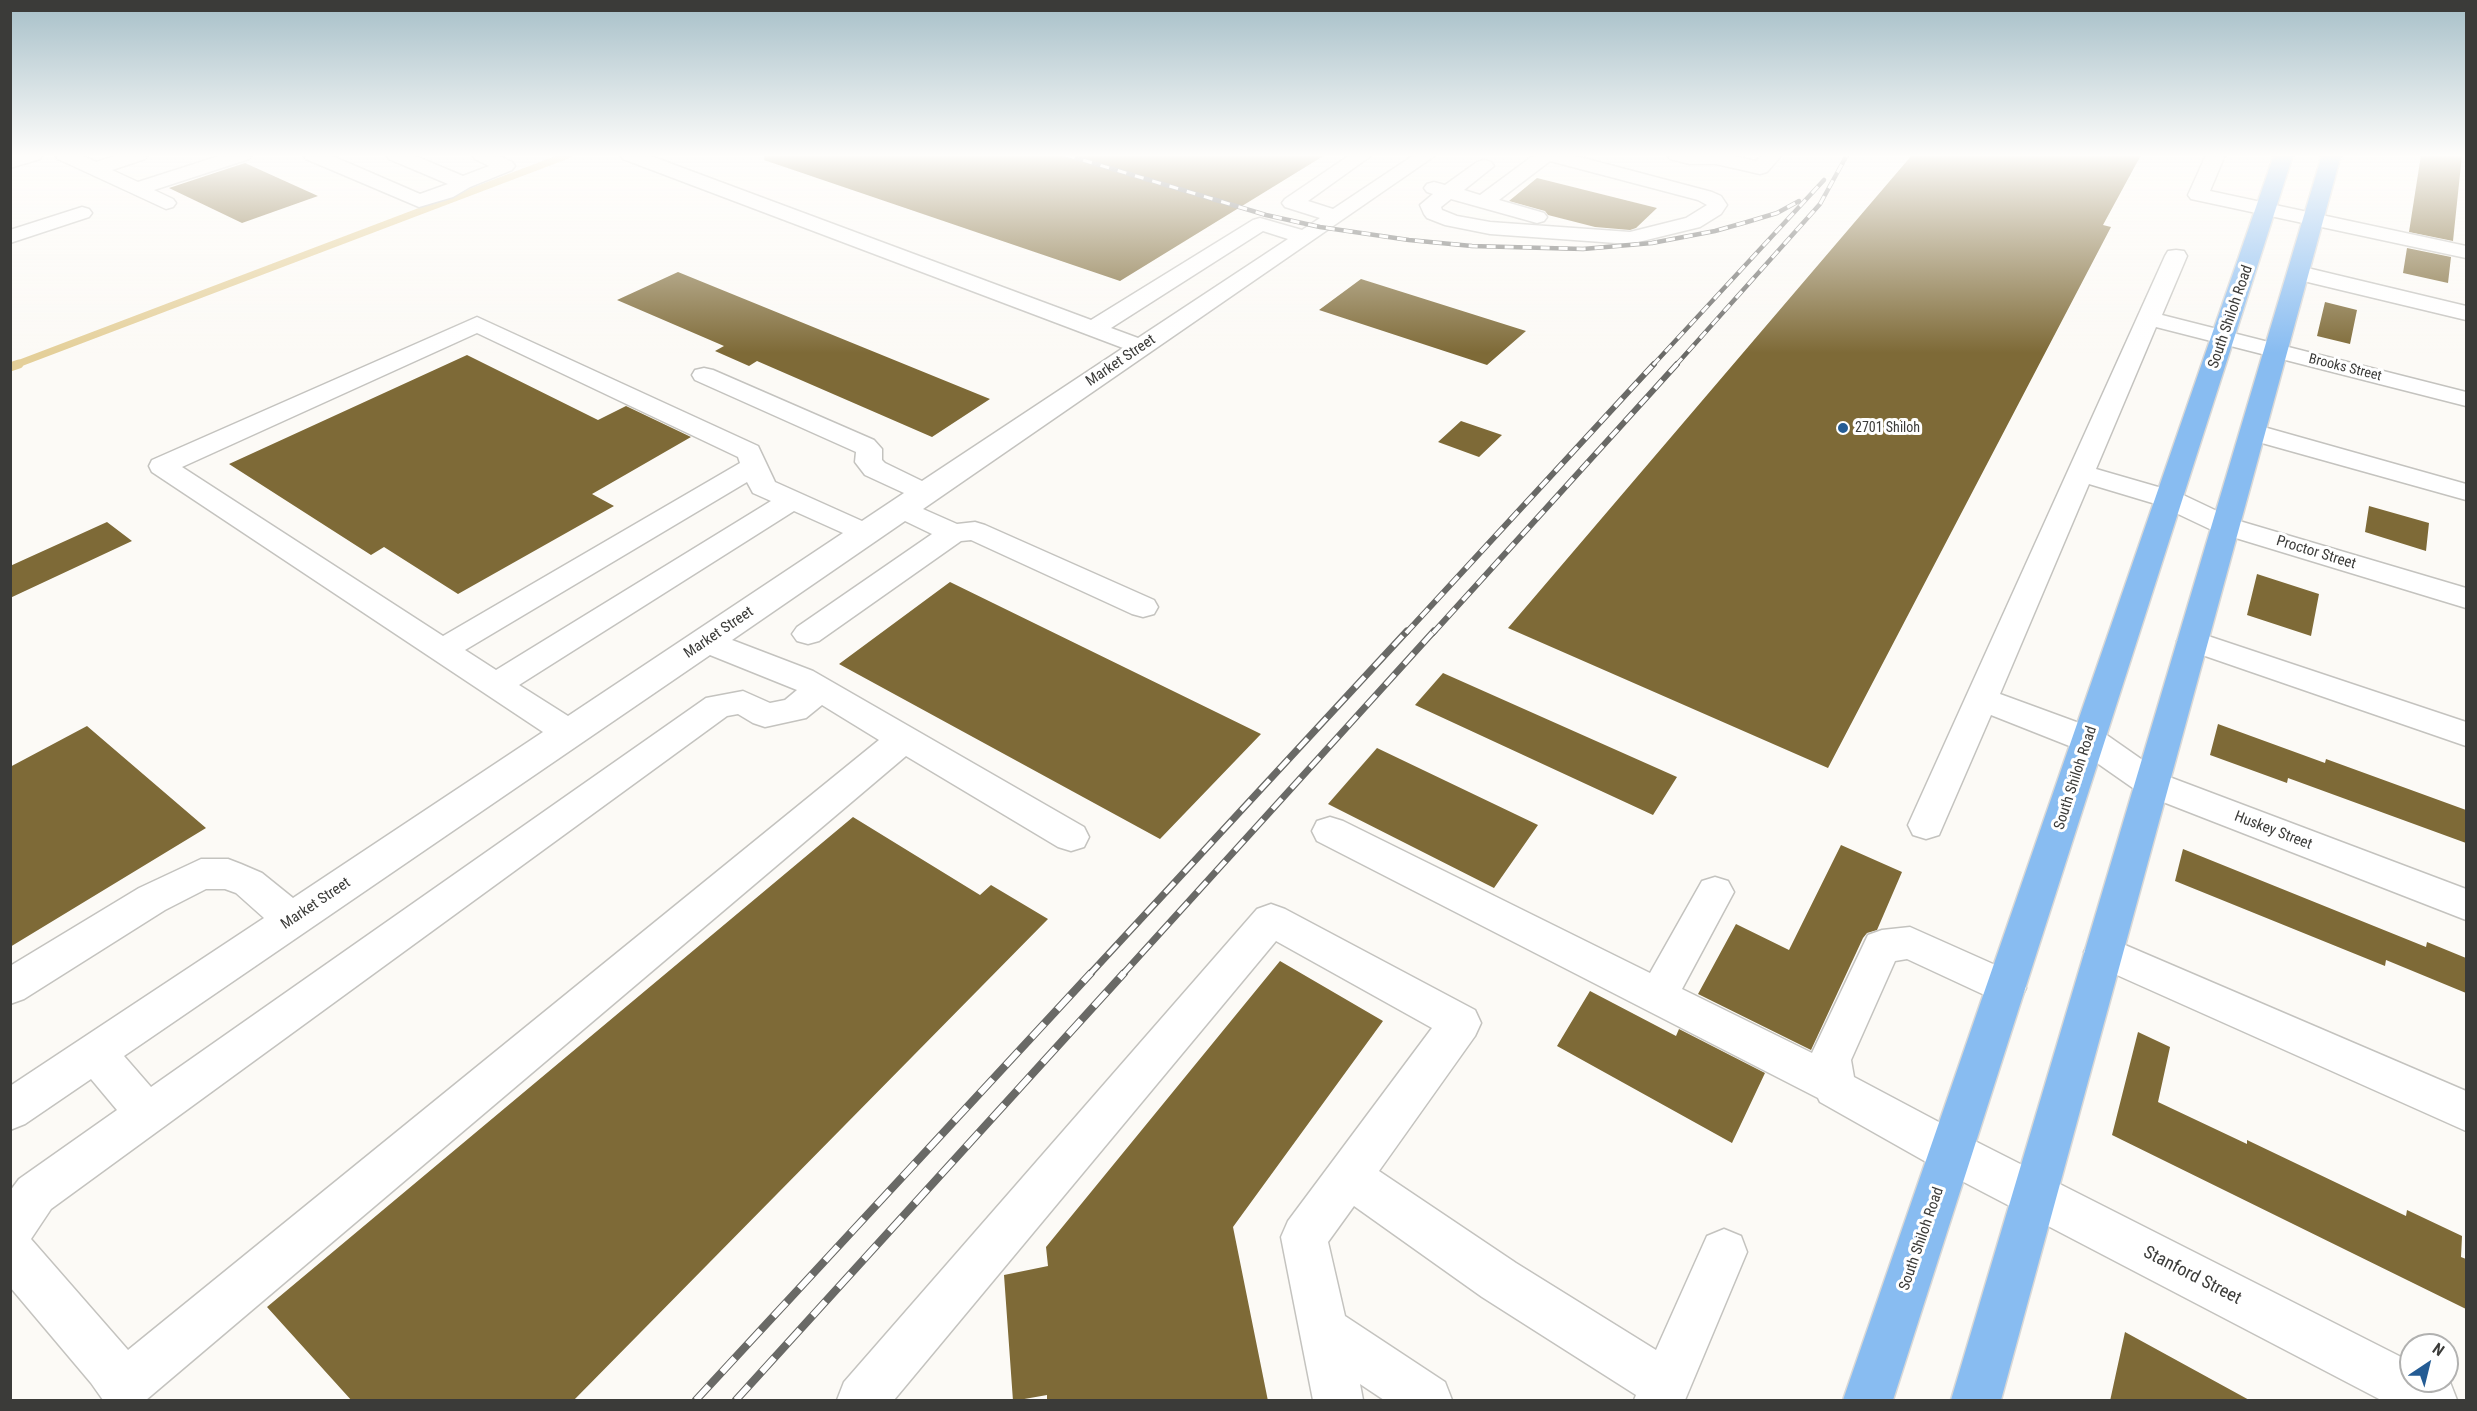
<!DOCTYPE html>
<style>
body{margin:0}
#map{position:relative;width:2477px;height:1411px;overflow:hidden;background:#fcfaf6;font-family:"Roboto Condensed",sans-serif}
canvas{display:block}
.frame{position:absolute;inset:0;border:12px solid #3b3b39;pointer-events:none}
.north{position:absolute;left:2399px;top:1333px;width:60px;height:60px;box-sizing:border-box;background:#fff;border:2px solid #b1b1b0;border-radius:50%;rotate:35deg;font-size:16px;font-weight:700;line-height:24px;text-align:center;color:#3b3b39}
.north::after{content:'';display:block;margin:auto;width:21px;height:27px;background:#245c94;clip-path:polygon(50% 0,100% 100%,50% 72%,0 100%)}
</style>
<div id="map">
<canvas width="2477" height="1411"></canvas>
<div class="frame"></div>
<div class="north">N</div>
</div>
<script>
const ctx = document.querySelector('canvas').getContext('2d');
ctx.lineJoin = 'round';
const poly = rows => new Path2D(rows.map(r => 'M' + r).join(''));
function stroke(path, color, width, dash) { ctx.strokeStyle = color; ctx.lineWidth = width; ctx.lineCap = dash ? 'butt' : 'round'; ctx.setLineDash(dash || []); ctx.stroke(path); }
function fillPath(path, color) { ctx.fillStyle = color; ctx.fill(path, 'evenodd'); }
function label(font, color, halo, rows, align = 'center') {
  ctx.font = font + ' "Roboto Condensed",sans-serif'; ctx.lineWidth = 6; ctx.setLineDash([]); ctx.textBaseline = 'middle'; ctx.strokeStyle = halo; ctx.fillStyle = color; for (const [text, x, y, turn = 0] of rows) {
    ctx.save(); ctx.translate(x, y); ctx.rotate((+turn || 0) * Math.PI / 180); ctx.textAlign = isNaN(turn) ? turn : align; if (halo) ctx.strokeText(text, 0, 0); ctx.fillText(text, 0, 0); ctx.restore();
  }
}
stroke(poly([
 [15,365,568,155]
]), '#e4cf99', 7);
stroke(poly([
 [10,367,19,364]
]), '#e4cf99', 9);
fillPath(poly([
 [765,155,1325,155,1120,281,764,160],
 [1912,155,2141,155,2103,225,2111,227,1828,768,1508,628],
 [2421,155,2462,155,2453,241,2409,232],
 [245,163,318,196,242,223,169,188],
 [1537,178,1657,208,1636,228,1630,230,1595,227,1548,215,1545,211,1509,201],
 [2407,248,2451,257,2448,283,2403,273],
 [678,272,990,399,932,437,757,361,749,366,715,351,724,346,617,300],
 [1361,279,1526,331,1487,365,1319,310],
 [2325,302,2357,310,2350,344,2317,336],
 [467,355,598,420,626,406,691,437,592,494,614,506,458,594,384,547,371,555,229,464],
 [1461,421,1502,435,1479,457,1438,442],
 [2369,506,2429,523,2426,551,2365,532],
 [107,522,132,541,10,598,10,566],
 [2257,574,2319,594,2311,636,2247,615],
 [950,582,1261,734,1160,839,839,664],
 [1443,673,1677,777,1653,815,1415,705],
 [2218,724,2325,763,2326,759,2466,810,2466,843,2288,778,2287,783,2210,755],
 [87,726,206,828,10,947,10,767],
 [1377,748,1538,825,1494,888,1328,804],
 [853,817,980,895,991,885,1048,919,573,1401,352,1401,267,1307],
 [1841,845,1902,872,1877,930,1867,933,1863,938,1811,1050,1698,994,1736,924,1789,950],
 [2183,849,2426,947,2427,942,2466,958,2466,993,2386,960,2385,966,2175,881],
 [1280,961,1383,1021,1233,1227,1268,1401,1047,1401,1047,1395,1013,1401,1004,1275,1048,1266,1046,1247],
 [1590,991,1676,1036,1679,1029,1765,1073,1732,1143,1557,1046],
 [2138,1032,2170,1047,2158,1102,2247,1144,2247,1140,2406,1216,2407,1210,2462,1236,2461,1257,2466,1259,2466,1309,2112,1135],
 [2125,1332,2251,1401,2110,1401]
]), '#7e6a37');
const minor = poly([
 [42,155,40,159,10,168,10,156,42,155],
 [56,155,81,155,96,162,118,155,147,155,145,159,112,170,138,182,222,155,251,155,249,159,154,190,173,199,176,203,173,207,166,209,58,159,56,155],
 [304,155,330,155,420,194,448,184,389,159,387,155,413,155,463,176,489,166,475,159,473,155,498,155,512,162,515,166,512,170,470,187,453,197,419,207,306,159,304,155],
 [621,155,648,155,1091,320,1253,220,1260,218,1302,230,1320,218,1285,207,1282,203,1285,199,1350,155,1372,155,1308,201,1333,209,1414,155,1436,155,923,509,957,524,975,522,985,525,1154,600,1158,607,1154,614,1143,617,1132,614,971,540,961,541,819,641,808,644,797,641,792,634,797,627,932,534,905,521,732,640,813,671,1084,827,1089,837,1084,847,1071,851,1058,847,906,756,146,1400,103,1400,91,1383,10,1287,10,1191,19,1179,117,1110,91,1079,25,1124,10,1130,10,1086,264,918,236,893,225,889,206,889,165,910,24,999,10,1004,10,966,139,888,201,859,228,859,241,864,262,873,293,898,543,732,152,472,149,466,152,460,477,317,758,446,775,482,862,521,904,493,865,475,855,462,856,452,695,380,692,375,695,370,704,368,713,370,874,440,882,449,882,460,885,463,922,481,1123,348,623,159,621,155],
 [1263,231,1288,239,1138,338,1111,328,1263,231],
 [477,333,738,457,740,463,443,636,182,467,477,333],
 [747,482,753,493,771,501,496,670,465,650,747,482],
 [794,511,843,533,568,716,519,685,794,511],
 [710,655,797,690,785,700,770,703,743,691,706,698,151,1087,124,1056,710,655],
 [822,705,879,740,128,1350,31,1239,51,1209,727,716,738,714,753,723,765,727,806,718,822,705],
 [1534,155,1572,155,1712,192,1721,196,1727,205,1721,214,1700,227,1630,244,1490,234,1445,225,1427,218,1424,214,1420,205,1433,194,1427,192,1424,188,1427,184,1434,182,1445,185,1477,162,1484,160,1491,162,1494,166,1464,190,1480,195,1534,155],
 [1550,161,1698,200,1707,205,1686,218,1630,232,1490,222,1457,216,1442,210,1441,207,1451,199,1537,223,1544,221,1547,217,1544,213,1499,200,1550,161],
 [1668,155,1729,155,1756,161,1762,155,1782,155,1767,172,1760,174,1716,164,1690,164,1670,159,1668,155],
 [2206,155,2225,155,2210,191,2466,246,2466,258,2191,199,2188,195,2206,155],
 [82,207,89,209,92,213,89,217,10,243,10,230,82,207],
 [2176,250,2184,251,2187,256,2162,315,2466,392,2466,406,2156,327,2096,469,2179,493,2236,520,2466,588,2466,608,2216,532,2159,505,2089,484,2000,694,2101,731,2164,775,2466,889,2466,920,2140,793,2077,749,1991,715,1939,835,1926,839,1913,835,1908,825,2165,256,2168,251,2176,250],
 [2299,266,2466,306,2466,320,2291,278,2288,273,2291,268,2299,266],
 [2253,424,2466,484,2466,500,2244,438,2240,432,2244,426,2253,424],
 [2193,631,2466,722,2466,746,2182,648,2177,641,2182,634,2193,631],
 [1330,817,1343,821,1650,973,1702,881,1715,877,1728,881,1734,892,1682,989,1812,1053,1868,935,1882,930,1910,927,2020,976,2026,988,2020,1000,2006,1005,1907,959,1895,961,1851,1060,1854,1077,1967,1137,2411,1362,2411,1381,2450,1382,2457,1400,2381,1400,1935,1167,1820,1102,1818,1098,1317,841,1312,831,1317,821,1330,817],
 [1271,904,1285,909,1475,1010,1481,1023,1475,1036,1379,1171,1516,1263,1656,1350,1707,1236,1724,1229,1741,1236,1747,1252,1685,1400,1634,1400,1636,1395,1482,1297,1354,1206,1328,1242,1345,1316,1445,1382,1452,1400,1384,1400,1360,1384,1363,1400,1313,1400,1281,1237,1288,1221,1432,1028,1276,941,894,1400,837,1400,844,1382,1257,909,1271,904],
 [2104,936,2466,1091,2466,1131,2090,963,2084,952,2090,941,2104,936]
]);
const major = poly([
 [2274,155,2293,155,1893,1400,1843,1400,2274,155],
 [2322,155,2341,155,2001,1400,1951,1400,2322,155]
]);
stroke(minor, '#c4c3bf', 3);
stroke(major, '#d8d8d7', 3);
fillPath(minor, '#fff');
fillPath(major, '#88bcf1');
const railFar3 = poly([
 [1066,155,1266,215,1320,227,1409,240,1472,246,1583,249,1652,243,1715,231,1747,222,1777,213,1799,201],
 [1653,365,1824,180],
 [1676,365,1820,204,1847,155]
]);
const railFar2 = poly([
 [1406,633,1654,364],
 [1433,633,1677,364]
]);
const railFar1 = poly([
 [1089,975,1407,631],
 [1122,975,1434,631]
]);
const rail = poly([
 [696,1400,1091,973],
 [736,1400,1124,973]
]);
stroke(railFar3, '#696966', 4.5);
stroke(railFar2, '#696966', 6);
stroke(railFar1, '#696966', 7);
stroke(rail, '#696966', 8);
stroke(railFar3, '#fff', 3, [9]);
stroke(railFar2, '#fff', 4, [11]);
stroke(railFar1, '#fff', 4.5, [14]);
stroke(rail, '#fff', 6, [19]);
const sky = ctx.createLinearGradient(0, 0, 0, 353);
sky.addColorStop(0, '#a6bfc8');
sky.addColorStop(0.44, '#fefdfb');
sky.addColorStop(1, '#fefdfb00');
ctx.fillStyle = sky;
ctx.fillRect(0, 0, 2477, 353);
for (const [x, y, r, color] of [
 [1843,428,6,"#245c94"]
]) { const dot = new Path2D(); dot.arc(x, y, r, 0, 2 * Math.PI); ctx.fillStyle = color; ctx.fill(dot); stroke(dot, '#fff', 2); }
label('14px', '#3b3b39', '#fff', [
 ["Brooks Street",2345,368,14]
]);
label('14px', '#3b3b39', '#fff', [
 ["2701 Shiloh",1855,428]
], 'left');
label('15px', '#3b3b39', '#fff', [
 ["South Shiloh Road",2231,317,-71],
 ["Market Street",1121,361,-34],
 ["Proctor Street",2316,553,17],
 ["Market Street",719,633,-34],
 ["South Shiloh Road",2076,778,-72],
 ["Huskey Street",2273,831,21],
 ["Market Street",316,904,-34],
 ["South Shiloh Road",1922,1239,-71]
]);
label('18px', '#3b3b39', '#fff', [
 ["Stanford Street",2192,1276,27]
]);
</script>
